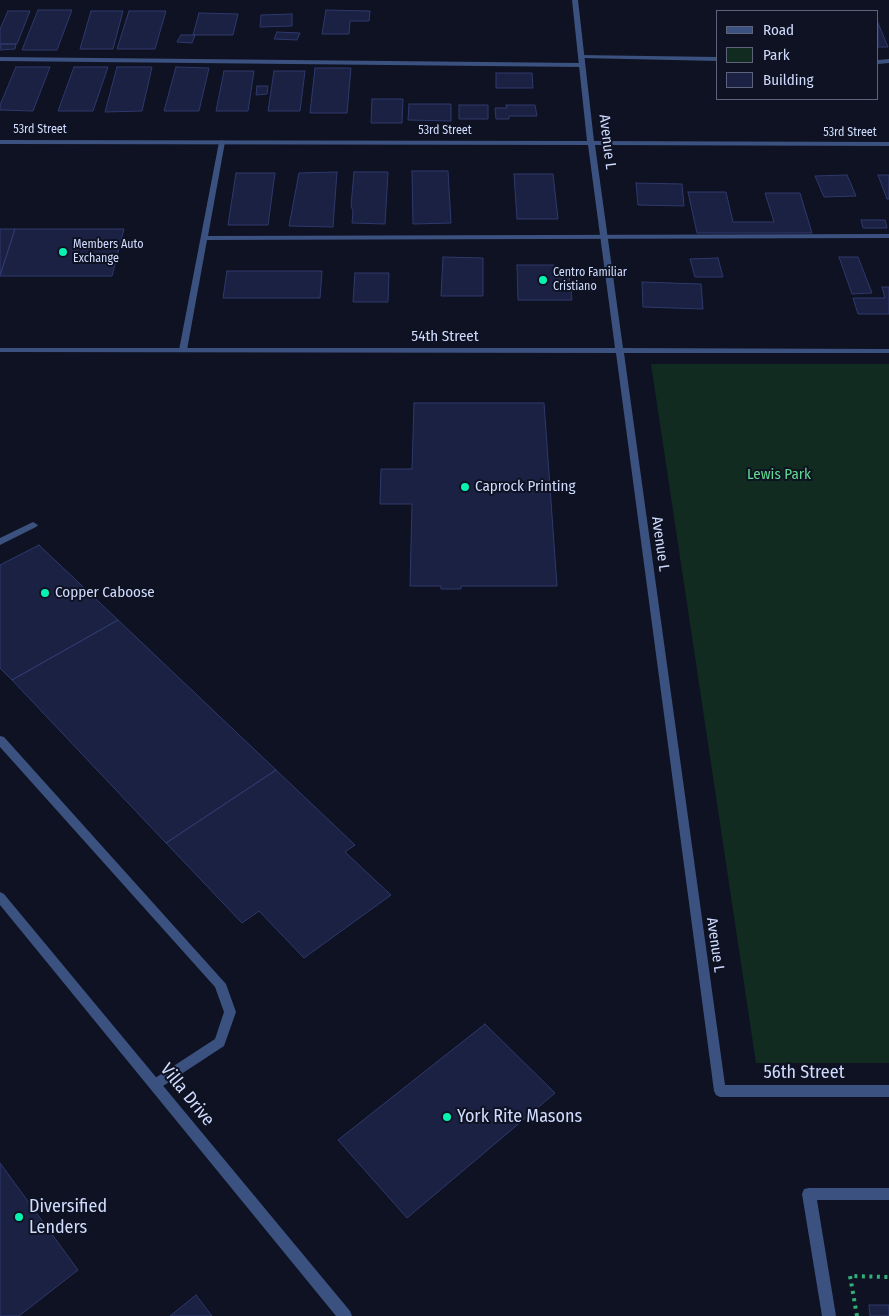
<!DOCTYPE html>
<style>
body{margin:0}
#map{position:relative;width:889px;height:1316px;overflow:hidden;background:#0e1222;font-family:"Fira Sans Condensed",sans-serif}
canvas{display:block}
.legend{position:absolute;left:716px;top:10px;width:162px;height:90px;box-sizing:border-box;background:#0e1222;border:1px solid #5c637a;margin:0;padding:6px 9px;list-style:none;font-size:15px;color:#d0dcfe}
.legend li{display:flex;align-items:center;gap:10px;height:25px}
.legend b{width:25px;border:1px solid #5c637a}
</style>
<div id="map">
<canvas width="889" height="1316"></canvas>
<ul class="legend">
<li><b style="height:6px;background:#3b517f"></b>Road</li>
<li><b style="height:14px;background:#112b21"></b>Park</li>
<li><b style="height:14px;background:#1b2142"></b>Building</li>
</ul>
</div>
<script>
const ctx = document.querySelector('canvas').getContext('2d');
ctx.lineJoin = 'round';
function fillPath(path, color) { ctx.fillStyle = color; ctx.fill(path, 'evenodd'); }
const poly = rows => new Path2D(rows.map(r => 'M' + r).join(''));
function stroke(path, color, width, dash) { ctx.strokeStyle = color; ctx.lineWidth = width; ctx.lineCap = dash ? 'butt' : 'round'; ctx.setLineDash(dash || []); ctx.stroke(path); }
function label(font, color, halo, rows, align = 'center') {
  ctx.font = font + ' "Fira Sans Condensed",sans-serif'; ctx.lineWidth = 4; ctx.setLineDash([]); ctx.textBaseline = 'middle'; ctx.strokeStyle = halo; ctx.fillStyle = color; for (const [text, x, y, turn = 0] of rows) {
    ctx.save(); ctx.translate(x, y); ctx.rotate((+turn || 0) * Math.PI / 180); ctx.textAlign = isNaN(turn) ? turn : align; if (halo) ctx.strokeText(text, 0, 0); ctx.fillText(text, 0, 0); ctx.restore();
  }
}
fillPath(poly([
 [651,364,889,364,889,1063,756,1063]
]), '#112b21');
const building = poly([
 [38,10,72,10,57,50,22,50,38,10],
 [326,10,370,11,369,21,350,21,349,34,322,34,326,10],
 [8,11,30,11,17,44,0,44,0,29,8,11],
 [91,11,123,11,113,49,80,49,91,11],
 [129,11,166,11,155,49,117,49,129,11],
 [199,13,238,14,233,35,193,35,199,13],
 [292,14,292,26,260,27,261,15,292,14],
 [878,23,888,47,878,47,878,23],
 [277,32,300,33,297,40,274,39,277,32],
 [181,35,195,35,192,43,177,42,181,35],
 [1,44,16,44,15,49,0,50,1,44],
 [16,67,50,67,33,111,0,110,0,105,16,67],
 [74,67,108,67,93,111,58,111,74,67],
 [117,67,152,67,142,111,105,112,117,67],
 [176,67,209,68,199,111,164,111,176,67],
 [315,68,351,68,347,113,310,113,315,68],
 [224,71,254,71,248,111,216,111,224,71],
 [274,71,305,71,300,111,268,111,274,71],
 [496,73,532,73,533,88,496,88,496,73],
 [257,86,268,86,267,94,256,95,257,86],
 [372,99,403,99,402,123,371,123,372,99],
 [409,104,451,104,451,121,408,120,409,104],
 [459,105,488,105,488,119,459,119,459,105],
 [506,105,535,105,537,116,509,116,509,119,496,119,495,108,507,108,506,105],
 [412,171,448,171,451,223,413,224,412,171],
 [337,172,333,227,289,226,299,173,337,172],
 [354,172,388,172,385,224,352,223,353,211,351,206,354,172],
 [236,173,275,173,268,225,228,225,236,173],
 [514,174,553,174,558,219,517,219,514,174],
 [847,175,856,196,824,197,815,176,847,175],
 [878,175,889,175,889,199,887,199,878,175],
 [636,183,682,184,684,206,638,205,636,183],
 [688,192,726,192,733,222,774,222,765,193,800,193,812,233,697,233,688,192],
 [861,220,885,220,887,228,863,228,861,220],
 [0,229,15,229,0,275,0,229],
 [15,229,124,229,112,276,0,276,15,229],
 [443,257,483,258,483,296,441,296,443,257],
 [839,257,858,257,872,293,852,294,839,257],
 [718,258,723,277,695,277,690,259,718,258],
 [517,265,554,265,555,275,569,275,570,285,586,285,587,291,571,291,572,300,518,300,517,265],
 [227,271,322,271,320,298,223,298,227,271],
 [355,273,389,273,388,302,353,302,355,273],
 [642,282,701,284,703,309,643,307,642,282],
 [882,287,889,287,889,314,858,314,853,298,885,298,882,287],
 [414,403,544,403,557,586,461,586,461,589,441,589,441,586,410,586,412,504,380,504,381,469,412,469,414,403],
 [39,545,118,620,12,680,0,668,0,565,39,545],
 [118,620,276,770,166,843,12,680,118,620],
 [276,770,355,845,345,852,391,895,304,958,259,911,242,923,166,843,276,770],
 [485,1024,555,1093,407,1218,338,1140,485,1024],
 [0,1163,78,1270,19,1316,0,1316,0,1163],
 [196,1295,212,1316,170,1316,196,1295],
 [869,1305,889,1305,889,1316,870,1316,869,1305]
]);
fillPath(building, '#1b2142');
stroke(building, '#2e396d', 1);
stroke(poly([
 [857,1316,850,1276,889,1277]
]), '#32b079', 4, [3, 4.5]);
fillPath(poly([
 [579,55,718,57,718,61,581,58,579,57,579,55],
 [0,57,582,63,585,65,582,67,0,61,0,57],
 [889,59,889,63,878,64,878,60,889,59],
 [222,140,225,142,208,236,889,234,889,238,207,240,187,350,183,352,179,350,219,142,222,140],
 [33,522,38,525,36,527,0,545,0,538,33,522],
 [0,736,4,737,226,984,236,1012,224,1046,160,1088,156,1090,152,1088,150,1084,152,1080,215,1039,224,1012,215,987,0,747,0,736],
 [809,1188,889,1188,889,1200,817,1200,836,1316,822,1316,802,1194,804,1189,809,1188]
]), '#3b517f');
fillPath(poly([
 [572,0,578,0,594,141,889,142,889,146,595,145,623,348,889,349,889,353,624,353,725,1085,889,1085,889,1097,720,1097,716,1095,714,1091,616,353,0,352,0,348,615,348,588,145,0,144,0,140,587,141,572,0],
 [0,892,4,894,350,1311,352,1316,336,1316,0,905,0,892]
]), '#3b517f');
for (const [x, y, r, color] of [
 [63,252,5,"#08f2b2"],
 [543,280,5,"#08f2b2"],
 [465,487,5,"#08f2b2"],
 [45,593,5,"#08f2b2"],
 [447,1117,5,"#08f2b2"],
 [19,1217,5,"#08f2b2"]
]) { const dot = new Path2D(); dot.arc(x, y, r, 0, 2 * Math.PI); ctx.fillStyle = color; ctx.fill(dot); stroke(dot, '#0e1222', 2); }
label('12px', '#d0dcfe', '#0e1222', [
 ["53rd Street",40,130],
 ["53rd Street",445,131],
 ["53rd Street",850,133]
]);
label('12px', '#d0dcfe', '#0e1222', [
 ["Members Auto",73,245],
 ["Exchange",73,259],
 ["Centro Familiar",553,273],
 ["Cristiano",553,287]
], 'left');
label('15px', '#d0dcfe', '#0e1222', [
 ["Avenue L",607,142,83],
 ["54th Street",445,337],
 ["Avenue L",660,544,82],
 ["Avenue L",715,945,82]
]);
label('15px', '#5fdb8e', '#0e1222', [
 ["Lewis Park",779,475]
]);
label('15px', '#d0dcfe', '#0e1222', [
 ["Caprock Printing",475,487],
 ["Copper Caboose",55,593]
], 'left');
label('18px', '#d0dcfe', '#0e1222', [
 ["56th Street",804,1073],
 ["Villa Drive",187,1095,51]
]);
label('18px', '#d0dcfe', '#0e1222', [
 ["York Rite Masons",457,1117],
 ["Diversified",29,1207],
 ["Lenders",29,1228]
], 'left');
</script>
